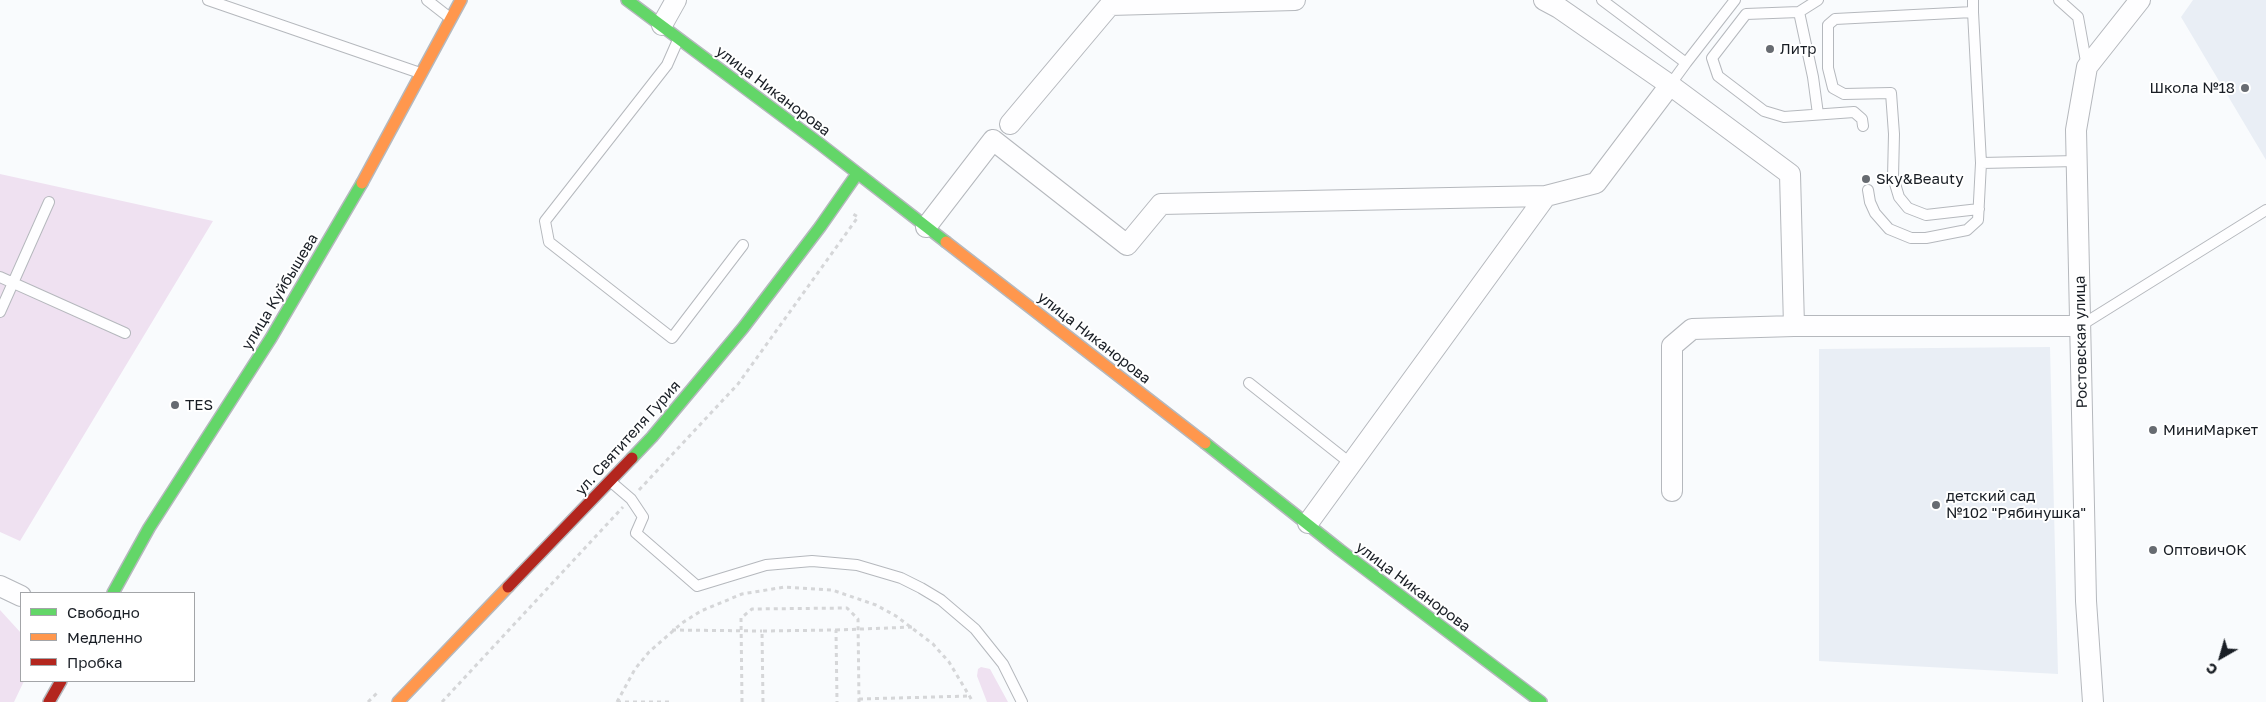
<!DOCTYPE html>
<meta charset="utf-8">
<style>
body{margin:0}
#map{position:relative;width:2266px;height:702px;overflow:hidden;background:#f9fbfd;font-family:"Golos Text",sans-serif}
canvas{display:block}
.legend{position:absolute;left:20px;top:592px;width:175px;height:90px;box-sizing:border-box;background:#fff;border:1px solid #a3a5a8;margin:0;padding:6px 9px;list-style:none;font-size:15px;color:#191e25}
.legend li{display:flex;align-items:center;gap:10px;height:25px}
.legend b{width:25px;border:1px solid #a3a5a8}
.north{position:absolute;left:2196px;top:632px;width:50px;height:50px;-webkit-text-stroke:4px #fff;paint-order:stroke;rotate:218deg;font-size:14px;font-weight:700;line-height:20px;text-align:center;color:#191e25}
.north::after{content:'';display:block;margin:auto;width:18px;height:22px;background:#191e25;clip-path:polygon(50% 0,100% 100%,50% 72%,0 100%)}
</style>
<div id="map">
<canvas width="2266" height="702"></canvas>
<ul class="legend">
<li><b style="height:6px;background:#63d668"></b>Свободно</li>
<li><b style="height:6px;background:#ff974d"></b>Медленно</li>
<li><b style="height:6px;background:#b3261e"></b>Пробка</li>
</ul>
<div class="north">С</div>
</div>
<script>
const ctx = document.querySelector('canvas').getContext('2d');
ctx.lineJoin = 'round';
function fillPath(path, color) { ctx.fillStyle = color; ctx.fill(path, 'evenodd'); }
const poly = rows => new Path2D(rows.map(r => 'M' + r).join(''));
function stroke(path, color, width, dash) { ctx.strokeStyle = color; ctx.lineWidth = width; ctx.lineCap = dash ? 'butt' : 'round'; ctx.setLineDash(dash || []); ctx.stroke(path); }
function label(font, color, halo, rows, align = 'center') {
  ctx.font = font + ' "Golos Text",sans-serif'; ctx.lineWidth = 4; ctx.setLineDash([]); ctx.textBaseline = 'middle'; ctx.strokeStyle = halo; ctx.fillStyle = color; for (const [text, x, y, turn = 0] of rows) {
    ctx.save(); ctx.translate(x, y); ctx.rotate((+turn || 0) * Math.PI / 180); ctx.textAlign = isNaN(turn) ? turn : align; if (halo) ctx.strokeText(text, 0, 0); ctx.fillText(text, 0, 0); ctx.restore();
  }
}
fillPath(poly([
 [2193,0,2266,0,2266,160,2181,17],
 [2050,347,2058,674,1819,661,1819,349]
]), '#e9eef5');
fillPath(poly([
 [0,174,213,221,20,541,0,532],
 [0,610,21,633,21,681,24,681,14,702,0,702],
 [981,667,990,669,1008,702,987,702,977,676,978,669]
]), '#efe1f1');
const lane = poly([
 [208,0,420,73],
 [427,0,450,18],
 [1602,0,1686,63,1670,85],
 [1818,0,1799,12,1746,14,1712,58,1718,76,1764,111,1784,117,1854,112,1862,119,1863,126],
 [1973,0,1973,12],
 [2059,0,2078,17,2087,67],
 [1799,12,1813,77,1818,114],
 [678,40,667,65,545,221,549,242,672,338,743,245],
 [1686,63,1735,0],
 [1868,190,1870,202,1875,213,1889,229,1911,238,1926,238,1967,230,1978,220,1981,163,2077,161],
 [1979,209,1926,215,1908,208,1899,197,1893,177,1894,134,1891,93,1844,94,1833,88,1828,68,1828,25,1835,19,1973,12,1981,163],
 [0,277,125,333],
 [0,312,49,202],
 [2080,326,2266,210],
 [1249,383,1350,463],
 [610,481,631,499,643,517,636,533,697,586,766,565,812,561,857,565,901,578,921,588,941,600,975,629,1003,664,1022,702]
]);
const street = poly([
 [1544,0,1559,8,1670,85,1790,174,1794,326],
 [662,25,676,0],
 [1010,124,1110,5,1295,0],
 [926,227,993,140,1127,245,1161,204,1546,196],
 [1672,491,1672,346,1692,329,1794,326,2080,326],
 [1308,523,1546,196,1596,183,1670,85],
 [0,586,21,596],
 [2093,702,2086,601,2076,130,2087,67,2140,0]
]);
const fast = poly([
 [627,0,820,144,946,242],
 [1205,443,1340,550,1541,702],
 [632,458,652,437,743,328,820,227,857,174],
 [113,593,149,528,271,338,362,183]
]);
const slow = poly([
 [362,183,461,0],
 [946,242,1205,443],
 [398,702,508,587]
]);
const jam = poly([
 [508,587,632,458],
 [49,702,61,681]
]);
stroke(lane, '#b5b8bd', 12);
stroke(street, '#b5b8bd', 22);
stroke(fast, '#b5b8bd', 14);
stroke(slow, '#b5b8bd', 14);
stroke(jam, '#b5b8bd', 14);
stroke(poly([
 [639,490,738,384,858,217,853,214],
 [672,630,762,631],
 [836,630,913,627],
 [859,699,970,696],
 [368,702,378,692],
 [442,702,623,507],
 [617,702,635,669,649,652,682,623,701,611,742,594,785,587,832,590,876,605,896,616,933,644,949,662,973,702],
 [617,702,672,702],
 [742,702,741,618,752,609,847,608,858,619,859,702],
 [763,702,762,631,836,630,837,702]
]), '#d5d6d8', 3, [4, 4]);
stroke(lane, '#fefeff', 10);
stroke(street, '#fefeff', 20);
stroke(fast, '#63d668', 11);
stroke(slow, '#ff974d', 11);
stroke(jam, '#b3261e', 11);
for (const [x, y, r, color] of [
 [1770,49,5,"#676b71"],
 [2245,88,5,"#676b71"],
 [1866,179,5,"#676b71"],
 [175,405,5,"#676b71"],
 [2153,430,5,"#676b71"],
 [1936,505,5,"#676b71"],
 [2153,550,5,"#676b71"]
]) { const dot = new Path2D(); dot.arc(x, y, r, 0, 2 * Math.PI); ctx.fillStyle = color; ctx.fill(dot); stroke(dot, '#fff', 2); }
label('15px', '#191e25', '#fff', [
 ["Литр",1780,49],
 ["Школа №18",2235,88,"right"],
 ["Sky&Beauty",1876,179],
 ["TES",185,405],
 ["МиниМаркет",2163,430],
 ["детский сад",1946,496],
 ["№102 \"Рябинушка\"",1946,513],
 ["ОптовичОК",2163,550]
], 'left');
label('15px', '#191e25', '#fff', [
 ["улица Никанорова",773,91,37],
 ["улица Куйбышева",280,292,-59],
 ["улица Никанорова",1094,338,38],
 ["Ростовская улица",2081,342,-91],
 ["ул. Святителя Гурия",628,438,-48],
 ["улица Никанорова",1413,587,37]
]);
</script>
